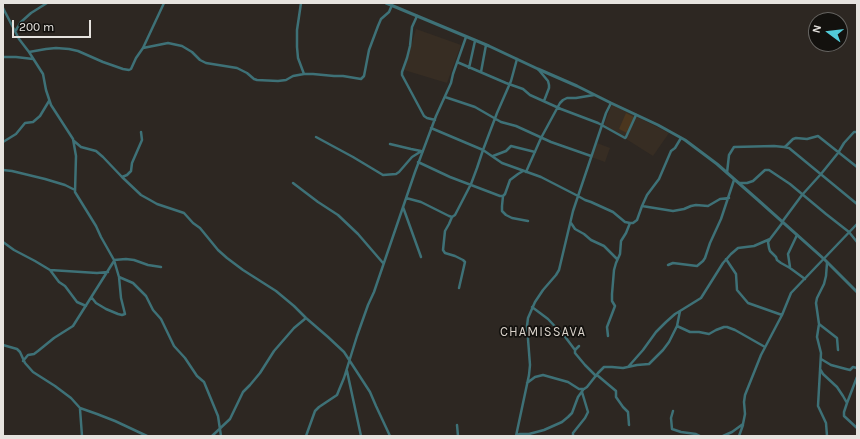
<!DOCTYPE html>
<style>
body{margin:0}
#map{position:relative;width:860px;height:439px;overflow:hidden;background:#2d2722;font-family:Karla,sans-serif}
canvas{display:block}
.frame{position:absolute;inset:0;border:4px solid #e6e3df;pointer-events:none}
.north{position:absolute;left:808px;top:12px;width:40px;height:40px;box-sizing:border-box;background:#13110e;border:1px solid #676562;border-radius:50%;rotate:285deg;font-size:11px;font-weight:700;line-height:16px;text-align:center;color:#e6e3df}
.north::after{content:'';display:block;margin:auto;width:14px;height:18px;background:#52cbd9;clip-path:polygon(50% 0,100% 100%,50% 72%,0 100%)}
.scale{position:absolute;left:12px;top:20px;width:79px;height:18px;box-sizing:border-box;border:2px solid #e6e3df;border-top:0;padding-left:5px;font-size:12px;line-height:14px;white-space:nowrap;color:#e6e3df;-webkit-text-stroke:3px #13110e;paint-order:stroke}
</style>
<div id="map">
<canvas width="860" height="439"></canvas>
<div class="frame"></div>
<div class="north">N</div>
<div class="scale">200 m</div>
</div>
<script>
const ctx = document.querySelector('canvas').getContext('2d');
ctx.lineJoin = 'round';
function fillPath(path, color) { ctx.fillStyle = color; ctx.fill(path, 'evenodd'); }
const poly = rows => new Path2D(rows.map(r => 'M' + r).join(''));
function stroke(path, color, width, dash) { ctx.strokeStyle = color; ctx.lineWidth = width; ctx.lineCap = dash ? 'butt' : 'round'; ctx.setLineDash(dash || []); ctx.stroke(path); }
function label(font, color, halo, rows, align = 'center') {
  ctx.font = font + ' Karla,sans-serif'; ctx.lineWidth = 3.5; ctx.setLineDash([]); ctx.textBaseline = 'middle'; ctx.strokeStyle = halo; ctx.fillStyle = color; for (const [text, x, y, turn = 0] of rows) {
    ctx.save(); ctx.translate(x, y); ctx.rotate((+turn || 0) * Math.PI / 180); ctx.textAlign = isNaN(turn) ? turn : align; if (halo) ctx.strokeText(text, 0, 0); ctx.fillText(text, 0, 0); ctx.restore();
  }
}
fillPath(poly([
 [416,29,461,45,447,83,404,70],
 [612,104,669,133,653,156,604,125],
 [597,143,610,148,605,162,591,157]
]), '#372d23');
fillPath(poly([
 [626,113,634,117,627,133,619,129]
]), '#4b361e');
stroke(poly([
 [301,3,297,30,297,47,298,58,304,74],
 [3,8,19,39,29,52,43,74,46,90,51,105,73,139,76,156,75,192,96,226,101,237,114,260,119,277,121,298,125,314,122,315,118,314,106,309,96,303,92,298],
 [417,16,412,27,410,46,407,58,402,72,402,75,424,116,427,118,435,120],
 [16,30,21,22,31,13,47,3],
 [143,48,168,43,182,46,192,52,200,60,206,63,237,68,247,73,254,79,257,80,278,81,286,80,293,76,304,74,313,74,334,76,343,76,361,79,364,76,369,50,378,26,381,19,389,12,392,5],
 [29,52,46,49,56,48,69,49,78,51,103,62,123,69,129,70,131,69,136,58,143,48,164,3],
 [3,57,16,57,33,59],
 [457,62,506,83,523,89,530,95,561,109,598,123,625,138,626,137,636,115],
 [469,68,475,41],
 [538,69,548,81,549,85,549,88,544,101],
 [481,72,486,45],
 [445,97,475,107,501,122,516,126,551,142,591,156],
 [431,128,483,150,502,163,541,177,578,196,585,200,591,202,613,212,625,222,630,223,633,223,637,220,642,206,647,195,659,179,671,151,675,148,681,138],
 [316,137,353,157,383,175,396,174,399,172,412,157,420,152,421,151],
 [74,141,81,147,96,151,103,157,122,177,141,195,150,200,157,204,184,213,193,223,200,228,218,250,227,258,243,270,276,291,294,306,306,318,328,337,344,352,370,392,376,406,390,436],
 [3,142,16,134,25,123,33,122,40,116,49,101],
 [390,144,411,149,421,151],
 [785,147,793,139,796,138,807,139,818,136,857,167],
 [493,156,506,151,511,146,535,152],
 [418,162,450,177,500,196,503,196,505,194,510,180,518,174,523,171],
 [3,170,12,171,45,179,65,185,75,190],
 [526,172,541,138,560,103,563,100,567,98,576,98,594,95],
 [727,173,729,155,734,147,774,146,784,147,789,148,857,204],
 [122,177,127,175,131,171,132,163,142,140,141,132],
 [293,183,318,202,338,215,358,234,383,263],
 [739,183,747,183,753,181,765,170,769,170,790,184,826,214,849,232,857,242],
 [503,196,502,206,502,211,506,215,512,218,528,221],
 [406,198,421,202,449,216,452,217,455,215,471,184,477,168,483,150,497,113,511,81,517,59],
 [642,206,673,211,684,209,691,206,696,205,708,206,720,199,729,198],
 [403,207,421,257],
 [452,217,449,224,445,231,443,250,445,253,455,256,463,260,465,262,459,288],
 [782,222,802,195,821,174,838,153,844,143,854,132,857,132],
 [571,223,575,229,584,234,591,240,604,246,617,259],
 [770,239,768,242,769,248,770,251,776,257,777,260,781,263,790,268,805,279],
 [3,242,14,250,35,261,50,270,59,282,65,286,77,302,86,306],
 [726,259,736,274,737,290,748,303,782,315],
 [114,260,126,259,134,260,148,265,161,267],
 [668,265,673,263,697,266,703,261,705,258,710,243,721,219,734,180],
 [790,267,788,254,797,235],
 [50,270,97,273,108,272],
 [119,277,133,283,146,296,153,310,161,319,174,346,185,358,197,376,204,382,218,416,221,436],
 [532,307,548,319,566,338,575,350],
 [819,324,837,338,838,350],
 [677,326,690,332,699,332,709,334,716,330,724,327,727,327,735,330,765,347],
 [608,336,607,327,615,306,612,301,612,294,614,270,616,263,620,254,621,241,626,233,630,223],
 [3,345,17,349,20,352,25,363,33,372,55,386,71,398,80,408,97,414,115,421,147,436],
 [579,346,575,350,575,353,585,365,596,376],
 [821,359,831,365,846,369,850,370,853,367,857,368],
 [23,361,28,355,34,354,38,351,54,338,73,326,114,261],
 [628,367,643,350,656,332,666,322,675,314,680,311],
 [820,369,823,374,837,387,843,396,847,403,844,412,844,416,857,428],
 [347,371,361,436],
 [597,375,616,391,616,397,623,407,628,412,629,425],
 [527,383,535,377,543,375,568,382,579,389,584,389,587,387,598,373,604,367,612,367,623,368,637,365,649,364,663,350,669,342,677,326,680,311,701,298,723,263,731,254,738,248,754,246,770,239,783,222],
 [847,403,857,377],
 [80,409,82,436],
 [673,411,671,418,672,429,681,432,696,434,700,436],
 [457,425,458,436],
 [517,435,520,434,529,434,544,430,562,422,568,417,572,413,578,397,583,390],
 [212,436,230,419,243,392,250,385,260,373,274,351,294,328,306,318],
 [306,436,315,411,319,407,337,395,339,390,344,378,357,336,368,305,374,292,415,172,436,116,451,83,453,74,466,37],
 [516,436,529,375,530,365,527,326,528,318,535,302,543,290,556,275,559,270,573,211,600,131,606,113,611,103],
 [573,436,573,433,585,418,588,412,582,392],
 [723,436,732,432,743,424,745,414,744,402,745,395,761,355,782,315,791,293,857,224],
 [739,436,743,425],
 [827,436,826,423,818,406,821,353,817,337,819,324,816,303,817,298,824,284,826,276,827,263]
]), '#3e7177', 2.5);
stroke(poly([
 [386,3,489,46,538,69,577,86,611,103,658,125,685,140,717,164,758,200,824,259,857,292]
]), '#3e7177', 3);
ctx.letterSpacing = '1px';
label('13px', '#d9d2ca', '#13110e', [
 ["CHAMISSAVA",543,332]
]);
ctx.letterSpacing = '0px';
</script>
